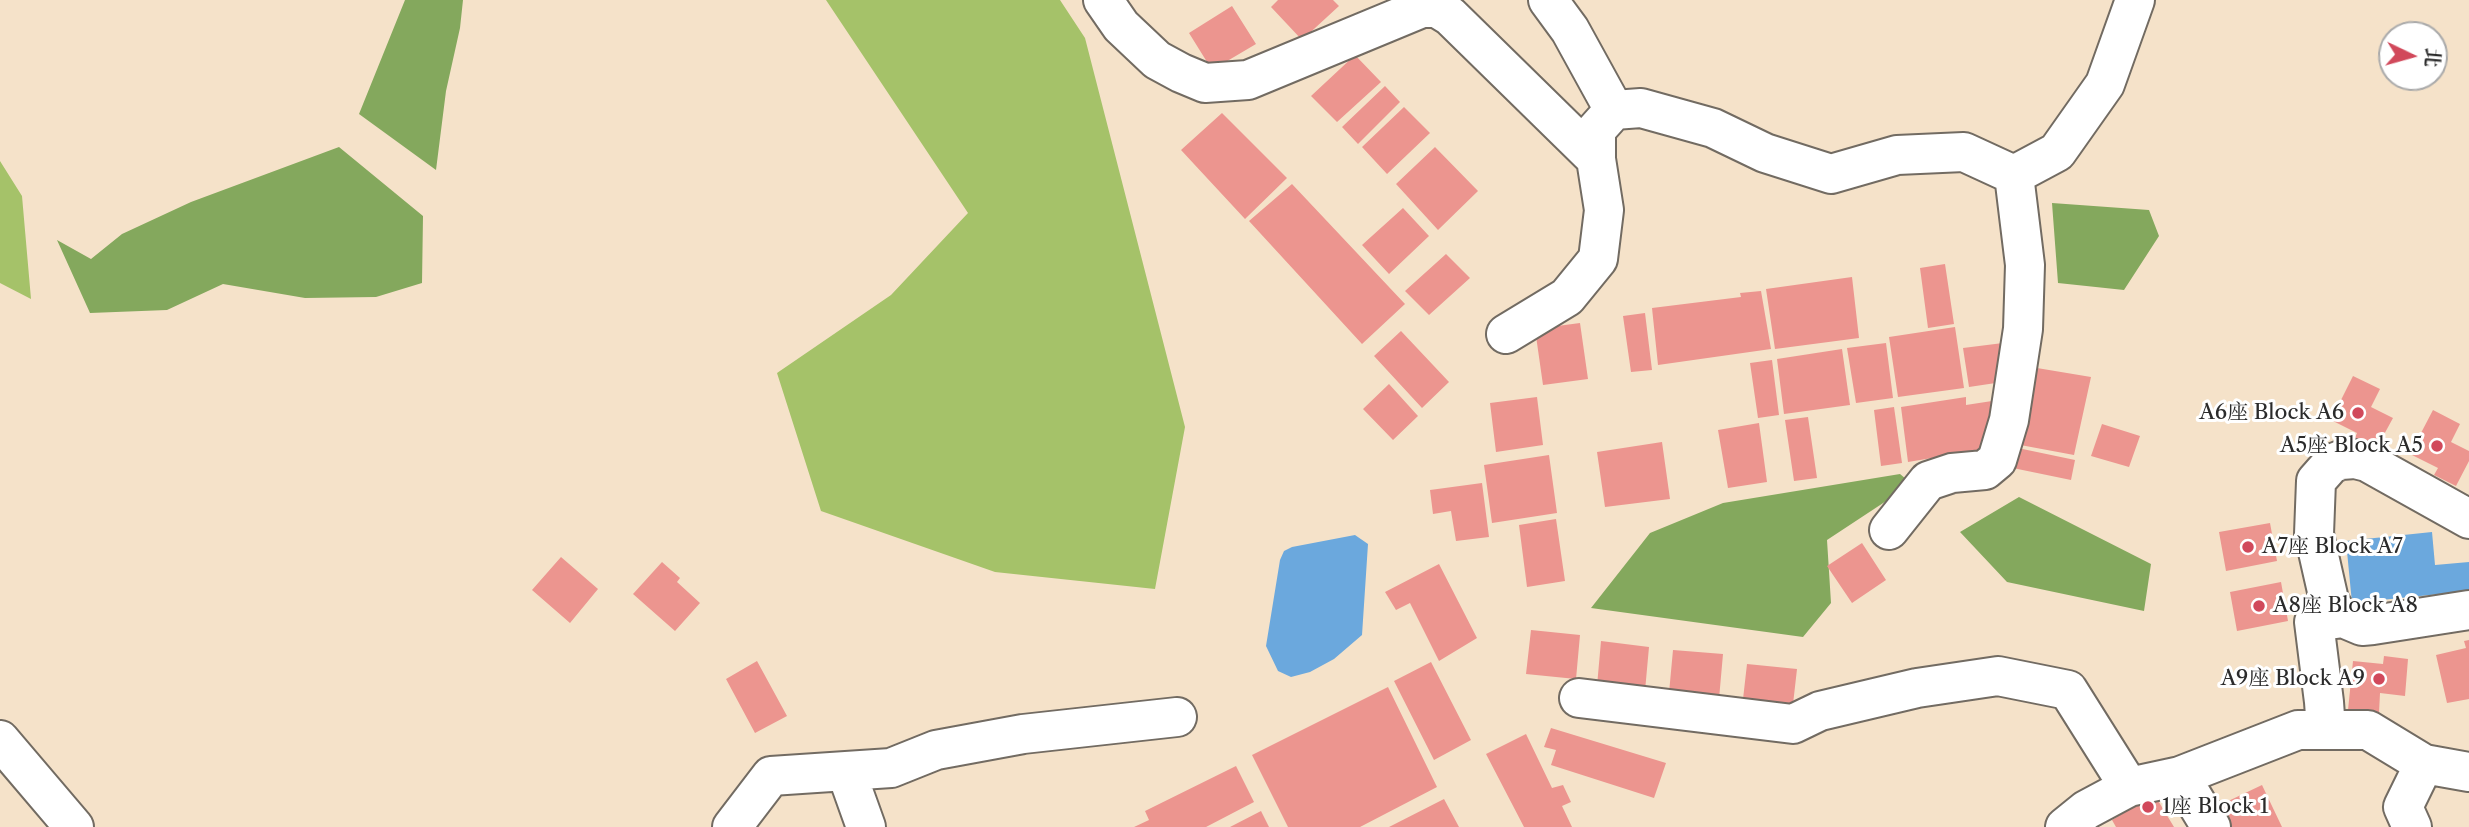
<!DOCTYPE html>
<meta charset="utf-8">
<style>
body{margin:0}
#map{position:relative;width:2469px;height:827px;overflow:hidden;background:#f5e2c9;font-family:"Libre Caslon Text","Noto Serif TC",serif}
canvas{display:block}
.north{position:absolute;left:2378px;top:21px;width:70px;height:70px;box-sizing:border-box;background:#fff;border:2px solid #aaa;border-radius:50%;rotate:95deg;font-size:19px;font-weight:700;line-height:28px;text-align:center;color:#2b2b2b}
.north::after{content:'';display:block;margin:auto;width:24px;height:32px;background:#d1495b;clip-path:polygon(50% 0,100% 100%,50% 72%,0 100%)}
</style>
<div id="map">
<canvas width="2469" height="827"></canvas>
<div class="north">北</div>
</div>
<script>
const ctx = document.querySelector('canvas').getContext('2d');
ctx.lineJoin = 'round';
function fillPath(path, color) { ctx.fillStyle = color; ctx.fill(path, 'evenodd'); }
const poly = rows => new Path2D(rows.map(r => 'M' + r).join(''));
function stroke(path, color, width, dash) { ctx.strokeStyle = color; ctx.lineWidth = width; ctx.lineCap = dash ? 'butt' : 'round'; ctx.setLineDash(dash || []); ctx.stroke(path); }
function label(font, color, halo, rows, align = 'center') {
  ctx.font = font + ' "Libre Caslon Text","Noto Serif TC",serif'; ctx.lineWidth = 6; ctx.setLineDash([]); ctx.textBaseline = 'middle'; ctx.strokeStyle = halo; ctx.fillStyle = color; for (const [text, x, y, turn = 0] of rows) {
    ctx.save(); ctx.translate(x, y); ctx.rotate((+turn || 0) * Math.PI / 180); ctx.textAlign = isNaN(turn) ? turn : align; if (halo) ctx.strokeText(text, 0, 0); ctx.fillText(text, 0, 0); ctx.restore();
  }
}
fillPath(poly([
 [826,0,1060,0,1085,38,1185,427,1155,589,995,572,821,511,777,373,891,295,968,213],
 [0,161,22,196,31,299,0,283]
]), '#a5c269');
fillPath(poly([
 [405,0,463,0,460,28,446,91,436,170,359,114],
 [339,147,423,216,422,283,376,297,305,298,223,284,167,310,90,313,57,240,91,259,122,234,191,202],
 [2052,203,2149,210,2159,236,2124,290,2058,283],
 [1900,474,1912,484,1827,540,1831,603,1803,637,1591,608,1650,533,1723,503],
 [2019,497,2151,564,2144,611,2007,582,1960,532]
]), '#84a85d');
fillPath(poly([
 [2432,532,2435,565,2469,562,2469,591,2352,603,2346,541],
 [1355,535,1368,544,1362,635,1334,659,1310,672,1291,677,1278,671,1266,646,1280,560,1284,551,1292,547]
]), '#6ba8dd');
fillPath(poly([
 [1278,0,1333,0,1339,6,1302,40,1271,7],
 [1232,6,1256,44,1212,70,1189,33],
 [1355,55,1381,82,1337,122,1311,96],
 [1385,86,1400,102,1358,144,1342,127],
 [1404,107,1430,133,1387,174,1362,147],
 [1222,113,1287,178,1245,219,1181,150],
 [1435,147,1478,191,1438,230,1396,184],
 [1292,184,1405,304,1362,344,1249,221],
 [1403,208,1429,236,1389,274,1362,245],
 [1446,254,1470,278,1429,315,1405,291],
 [1945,264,1954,324,1928,328,1920,268],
 [1852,277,1859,338,1775,349,1766,289],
 [1761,291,1771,349,1658,365,1652,308,1741,297,1740,293],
 [1645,313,1652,370,1631,372,1623,316],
 [1580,323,1588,379,1543,385,1535,329],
 [1955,327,1964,388,1898,397,1889,337],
 [1401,331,1449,382,1422,408,1374,356],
 [1886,343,1893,398,1856,403,1847,348],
 [2003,343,2009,381,1969,387,1963,348],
 [1842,349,1850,405,1784,414,1777,359],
 [1772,360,1779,415,1758,418,1750,363],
 [2031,367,2091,377,2074,455,2015,444],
 [2353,376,2380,389,2371,407,2393,418,2375,451,2354,440,2357,433,2331,420],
 [1389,384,1418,416,1393,440,1363,409],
 [1537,397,1543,445,1496,452,1490,403],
 [1966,397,1966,405,1992,401,1998,447,1908,462,1901,407],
 [1894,407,1902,463,1881,466,1874,410],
 [2433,410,2460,424,2451,442,2469,451,2469,461,2456,486,2434,475,2438,468,2410,454],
 [1808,417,1817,478,1794,481,1785,420],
 [1759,423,1767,482,1728,488,1718,430],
 [2102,424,2140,436,2129,467,2091,456],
 [1662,442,1670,499,1605,507,1597,452],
 [2013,447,2075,460,2071,480,2008,467],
 [1549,455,1557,513,1492,523,1484,465],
 [1482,483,1489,537,1456,541,1451,511,1433,514,1430,490],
 [1556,519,1565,581,1527,587,1519,525],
 [2270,523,2277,561,2226,571,2219,532],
 [1862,543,1886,580,1852,603,1827,566],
 [561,557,598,589,570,623,532,590],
 [662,562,680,578,677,582,700,603,675,631,633,594],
 [1439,564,1477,638,1439,661,1410,603,1396,610,1385,592],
 [2281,582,2288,621,2237,631,2230,592],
 [1531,630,1580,635,1576,679,1526,674],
 [2469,640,2469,699,2447,703,2436,655,2466,648,2464,641],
 [1601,641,1649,647,1645,691,1597,686],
 [1673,650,1723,654,1719,699,1669,693],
 [2384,656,2408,659,2405,696,2380,693,2379,713,2348,710,2353,661,2383,664],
 [757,661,787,716,755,733,726,679],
 [1431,662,1471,740,1434,760,1394,681],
 [1747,664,1797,669,1792,713,1742,708],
 [1388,687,1437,787,1360,827,1288,827,1252,755],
 [1551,728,1666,763,1654,798,1551,765,1556,750,1544,747],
 [1526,734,1552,788,1563,785,1571,802,1562,806,1572,827,1524,827,1486,754],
 [1236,766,1254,802,1206,827,1134,827,1149,820,1145,811],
 [2262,785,2282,827,2232,827,2222,804],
 [2154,794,2174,827,2116,827,2112,820],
 [1444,799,1459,827,1389,827],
 [1261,811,1269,827,1230,827]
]), '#ec958f');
const minor = poly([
 [1103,0,1121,26,1157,60,1181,73,1205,83,1248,80,1422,8,1437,8,1450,16,1596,159],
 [1548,0,1570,30,1614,110],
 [1506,334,1567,297,1598,259,1604,210,1596,159,1596,130,1614,110,1641,108,1713,128,1765,153,1831,174,1897,155,1964,152,2014,175,2057,152,2105,84,2135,0],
 [2469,519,2367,462,2355,459,2341,460,2331,464,2316,481,2314,534,2329,600,2335,611,2343,618,2362,626,2373,625,2469,610],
 [1889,530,1928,481,1952,473,1985,470,1997,460,2009,420,2023,329,2025,265,2014,175],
 [1579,698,1793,724,1820,711,1917,688,1998,676,2068,690,2129,787],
 [2326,730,2324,702,2314,622,2343,618],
 [0,740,74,827],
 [846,771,866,827],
 [2180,776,2211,827],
 [732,827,771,776,891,768,936,750,1023,734,1177,717],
 [2065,827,2086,810,2129,787,2180,776,2298,730,2368,730,2424,764,2469,772],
 [2412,827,2403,807,2424,764]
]);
stroke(minor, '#726b62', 42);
stroke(minor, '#fff', 38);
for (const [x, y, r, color] of [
 [2358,413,7,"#d1495b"],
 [2437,446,7,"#d1495b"],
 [2248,547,7,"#d1495b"],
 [2259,606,7,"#d1495b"],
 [2379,679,7,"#d1495b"],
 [2148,807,7,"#d1495b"]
]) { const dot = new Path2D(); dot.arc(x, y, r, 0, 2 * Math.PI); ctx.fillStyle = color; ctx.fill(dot); stroke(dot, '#fff', 2.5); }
label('21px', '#2b2b2b', '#fff', [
 ["A6座 Block A6",2344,413],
 ["A5座 Block A5",2423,446],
 ["A7座 Block A7",2262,547,"left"],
 ["A8座 Block A8",2273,606,"left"],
 ["A9座 Block A9",2365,679],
 ["1座 Block 1",2162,807,"left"]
], 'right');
</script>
